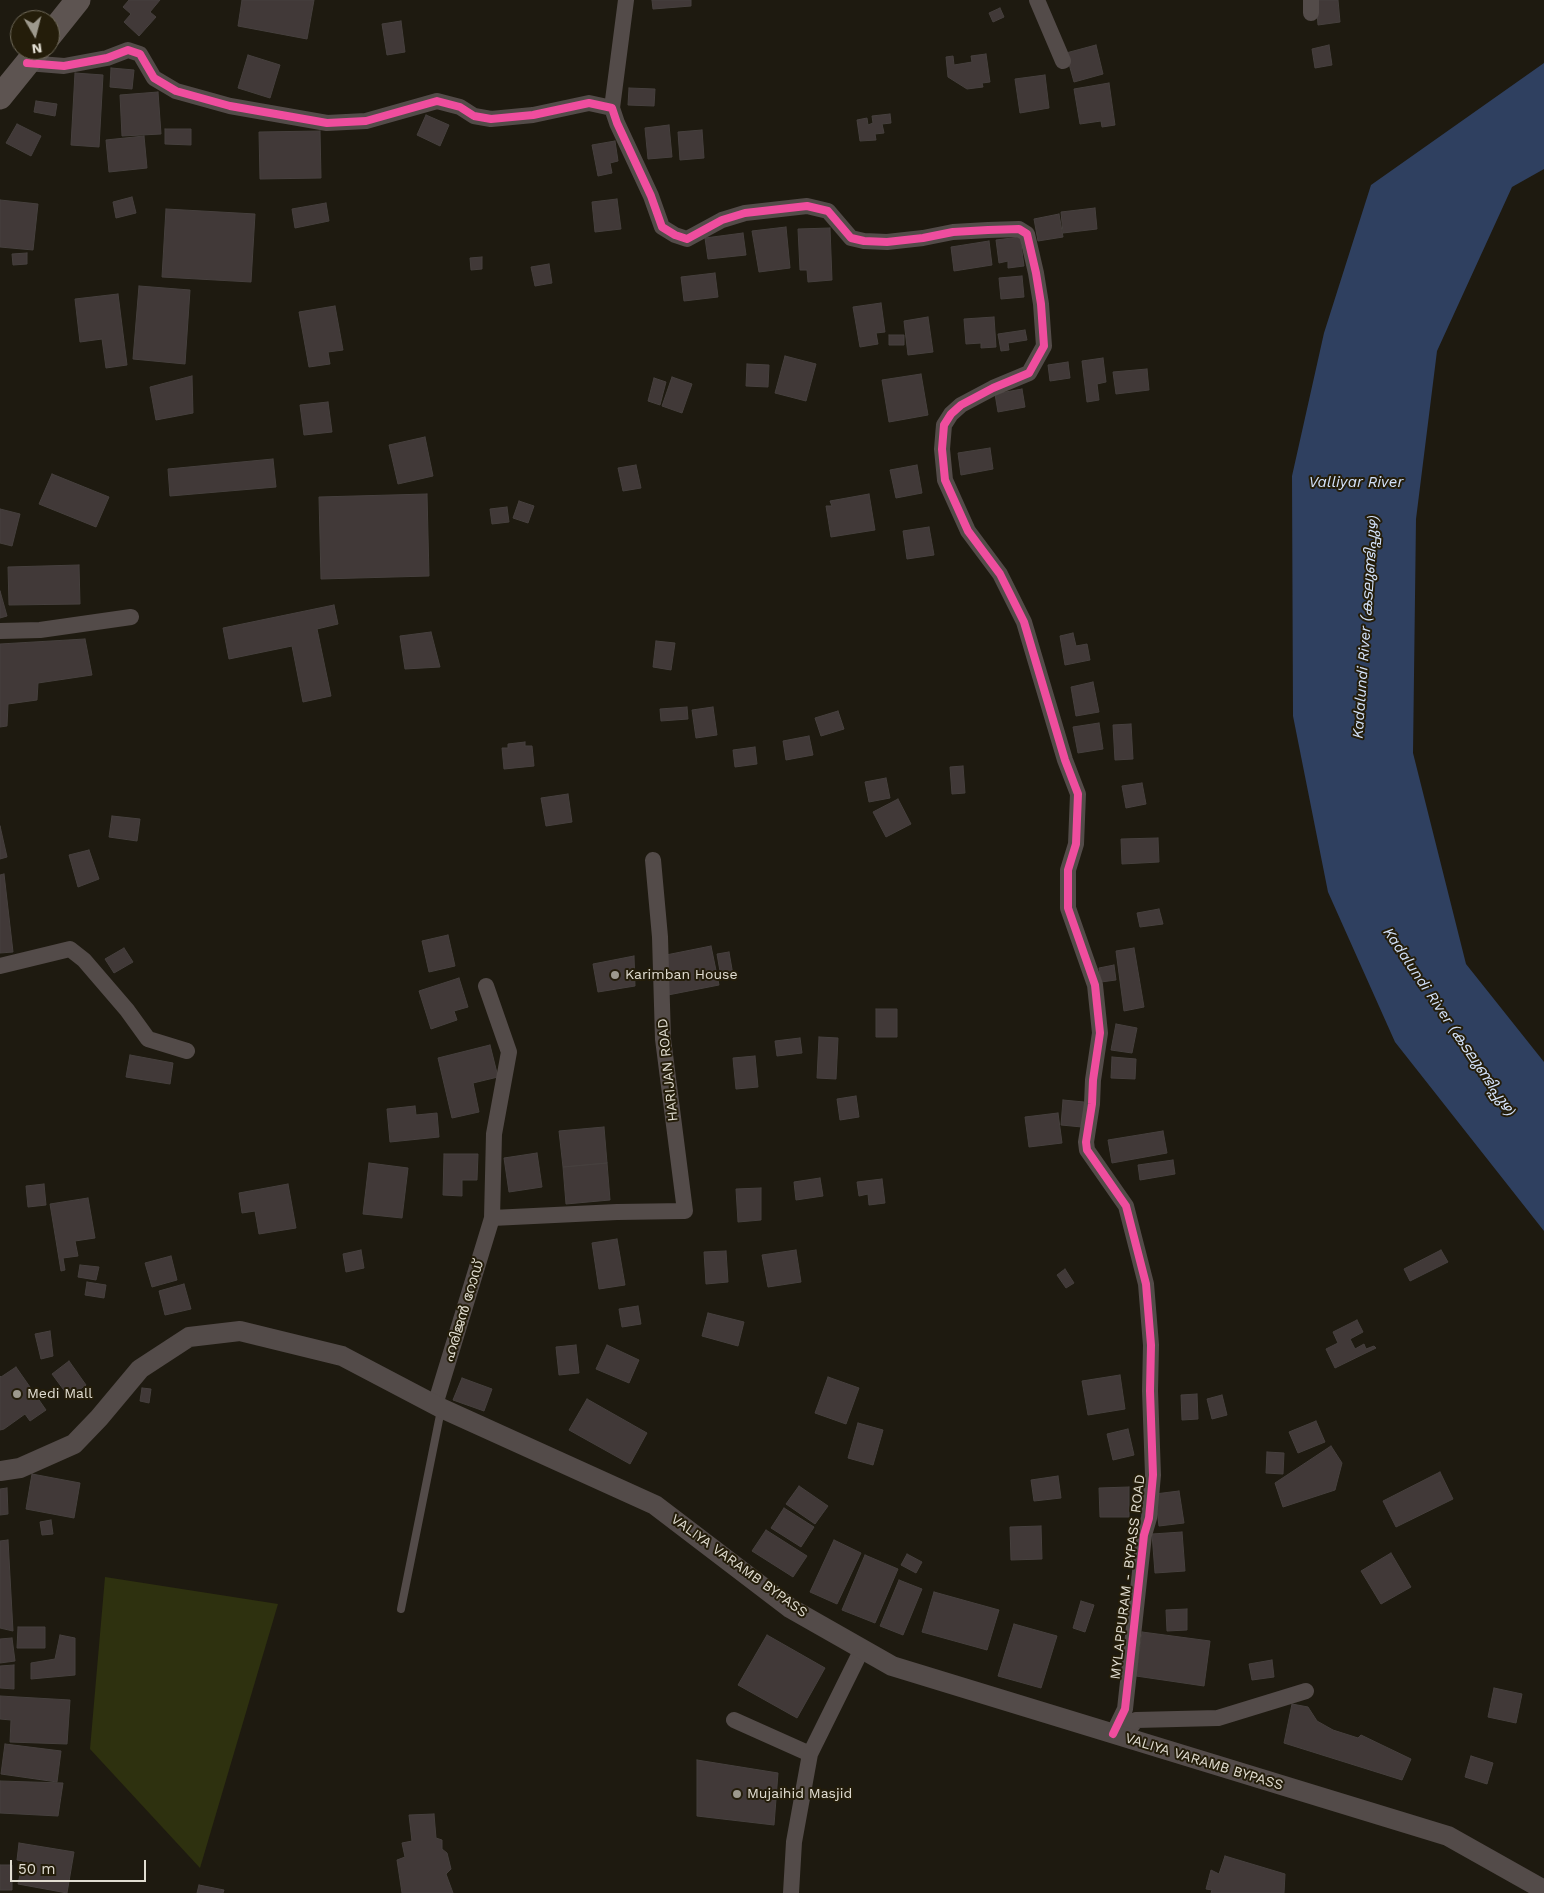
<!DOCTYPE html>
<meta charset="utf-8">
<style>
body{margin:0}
#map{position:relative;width:1544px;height:1893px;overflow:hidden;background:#1e1a10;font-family:"Work Sans",sans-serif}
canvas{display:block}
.north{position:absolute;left:10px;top:10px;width:50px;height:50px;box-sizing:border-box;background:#241d0a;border:1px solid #706a5a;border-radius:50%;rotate:172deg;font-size:14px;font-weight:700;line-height:20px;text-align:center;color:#e1ddd1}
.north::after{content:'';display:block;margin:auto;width:18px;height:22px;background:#9d998d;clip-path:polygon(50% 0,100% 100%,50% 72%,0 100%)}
.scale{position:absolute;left:10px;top:1860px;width:136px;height:22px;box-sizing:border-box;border:2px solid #e1ddd1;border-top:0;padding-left:6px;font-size:15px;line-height:18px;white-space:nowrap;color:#e1ddd1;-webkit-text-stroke:4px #241d0a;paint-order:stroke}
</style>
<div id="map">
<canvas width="1544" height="1893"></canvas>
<div class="north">N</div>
<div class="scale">50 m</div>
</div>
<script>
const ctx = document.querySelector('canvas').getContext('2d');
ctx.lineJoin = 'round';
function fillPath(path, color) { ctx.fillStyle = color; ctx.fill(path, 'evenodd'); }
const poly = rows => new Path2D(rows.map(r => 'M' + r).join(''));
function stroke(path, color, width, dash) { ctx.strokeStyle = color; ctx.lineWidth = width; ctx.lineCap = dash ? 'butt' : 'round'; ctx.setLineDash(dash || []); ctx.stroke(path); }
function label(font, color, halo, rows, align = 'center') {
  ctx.font = font + ' "Work Sans","Noto Sans Malayalam",sans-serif'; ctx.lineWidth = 4; ctx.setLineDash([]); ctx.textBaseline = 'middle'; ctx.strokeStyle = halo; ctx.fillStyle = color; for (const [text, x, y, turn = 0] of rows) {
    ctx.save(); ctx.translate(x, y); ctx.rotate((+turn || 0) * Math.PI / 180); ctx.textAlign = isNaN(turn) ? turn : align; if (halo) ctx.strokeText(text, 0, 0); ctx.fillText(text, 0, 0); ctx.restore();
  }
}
fillPath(poly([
 [105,1577,278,1604,200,1868,90,1749]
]), '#2e310f');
fillPath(poly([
 [1544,63,1544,169,1512,187,1437,351,1416,519,1413,753,1466,964,1544,1062,1544,1231,1395,1042,1328,892,1293,716,1292,476,1324,333,1371,185]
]), '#2f4060');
const building = poly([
 [129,0,160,0,150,12,156,17,139,36,124,22,131,14,123,7,129,0],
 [242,0,314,0,307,39,238,26,242,0],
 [652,0,691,0,691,6,653,9,652,0],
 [1316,0,1338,0,1340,22,1318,25,1316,0],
 [1000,8,1004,17,993,22,989,13,1000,8],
 [401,21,405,52,387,55,382,24,401,21],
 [1096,45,1103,74,1074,82,1066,53,1096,45],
 [1329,45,1332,65,1315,68,1312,49,1329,45],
 [986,54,990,82,982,83,983,87,967,89,948,77,946,57,953,56,954,65,972,62,971,56,986,54],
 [248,55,280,65,270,98,238,88,248,55],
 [111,68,134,70,132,89,110,87,111,68],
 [75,73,103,75,99,147,71,145,75,73],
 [1045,75,1049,108,1020,113,1015,79,1045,75],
 [1109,83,1115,125,1102,127,1101,121,1080,124,1074,89,1109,83],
 [629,88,655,89,654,106,628,105,629,88],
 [158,92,161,134,122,136,120,95,158,92],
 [36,101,57,104,55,116,34,112,36,101],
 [890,114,891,123,882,124,884,133,875,134,876,140,860,141,857,120,867,118,868,125,873,123,872,116,890,114],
 [426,115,449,125,440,146,417,135,426,115],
 [17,124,41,136,31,156,6,143,17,124],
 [669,125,672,157,648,159,645,128,669,125],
 [165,129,191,129,191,145,165,144,165,129],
 [702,130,704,158,680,160,678,132,702,130],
 [320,131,321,178,260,179,259,132,320,131],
 [144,136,147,168,109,172,106,140,144,136],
 [615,141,618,161,610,163,612,173,598,176,592,145,615,141],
 [132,197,136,213,116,218,113,202,132,197],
 [617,199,621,229,595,232,592,202,617,199],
 [0,200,38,204,33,250,0,247,0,200],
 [326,203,329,221,295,228,292,209,326,203],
 [1095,208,1097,229,1063,233,1061,212,1095,208],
 [166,209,255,214,251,282,162,277,166,209],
 [1059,214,1063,237,1038,241,1034,219,1059,214],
 [786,227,790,268,759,272,752,231,786,227],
 [830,228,832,280,808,282,807,270,800,270,798,229,830,228],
 [743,233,746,255,708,259,705,238,743,233],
 [1020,237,1024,266,1008,268,1008,261,999,263,996,240,1020,237],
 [989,241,992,265,954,271,951,247,989,241],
 [27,253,27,264,13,265,12,254,27,253],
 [482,257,482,269,471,270,470,258,482,257],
 [549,264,552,283,535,286,531,267,549,264],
 [715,273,718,297,684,301,681,277,715,273],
 [1022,276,1024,297,1001,299,999,278,1022,276],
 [139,286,190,290,185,364,133,359,139,286],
 [118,294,127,365,106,368,102,339,80,342,75,299,118,294],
 [881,303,885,332,876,333,878,344,860,347,853,307,881,303],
 [335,306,343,350,328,352,330,364,309,367,299,312,335,306],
 [928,317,933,352,908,355,904,321,928,317],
 [994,317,996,347,981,348,981,343,966,344,964,319,994,317],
 [1025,330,1027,340,1008,343,1009,350,1001,351,998,334,1025,330],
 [889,335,904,335,904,345,889,345,889,335],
 [785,356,816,364,806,401,775,393,785,356],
 [1103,358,1106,382,1097,384,1099,400,1087,402,1082,361,1103,358],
 [1068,362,1070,378,1050,381,1048,365,1068,362],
 [747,364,769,365,768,387,746,386,747,364],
 [1147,369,1149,390,1116,394,1113,372,1147,369],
 [921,374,928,415,889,422,882,380,921,374],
 [192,376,193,413,156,420,150,387,192,376],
 [672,377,692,384,682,413,662,406,672,377],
 [654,378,666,382,660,405,648,401,654,378],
 [1022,389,1025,407,998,412,995,394,1022,389],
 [328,402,332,432,304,435,300,405,328,402],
 [425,437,433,476,398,484,389,445,425,437],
 [990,448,993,469,961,475,958,453,990,448],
 [273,459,276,487,170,496,168,469,273,459],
 [636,465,641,488,623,491,618,468,636,465],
 [917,465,922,493,896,498,890,470,917,465],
 [52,474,109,497,96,527,39,504,52,474],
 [427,494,429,576,321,579,319,497,427,494],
 [869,494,875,530,831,537,826,506,832,506,830,501,869,494],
 [519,501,534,506,528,523,513,518,519,501],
 [507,507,509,522,492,524,490,509,507,507],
 [0,509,20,514,12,546,0,543,0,509],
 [929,527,934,555,907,559,903,531,929,527],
 [79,565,80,604,9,605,8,567,79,565],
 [0,591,7,616,0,618,0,591],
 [334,605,338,624,317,629,331,696,303,702,292,646,229,659,223,628,334,605],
 [431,632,440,667,405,669,400,636,431,632],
 [1073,633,1076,646,1087,644,1090,660,1065,665,1060,636,1073,633],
 [85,639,92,675,38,683,37,700,8,704,7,726,0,727,0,644,85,639],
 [656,641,675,643,671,670,653,667,656,641],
 [1093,682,1099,712,1076,716,1071,687,1093,682],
 [687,707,688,719,661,721,660,709,687,707],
 [713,707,717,735,696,738,692,710,713,707],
 [838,711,844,729,821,736,815,718,838,711],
 [1099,723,1103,749,1078,753,1073,727,1099,723],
 [1131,724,1133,759,1115,760,1113,725,1131,724],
 [809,736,813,755,786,760,783,741,809,736],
 [525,742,525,746,532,746,534,766,504,769,502,748,508,748,508,744,525,742],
 [755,747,757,764,735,767,733,750,755,747],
 [963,766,965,793,952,794,950,767,963,766],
 [886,778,890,798,869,802,865,782,886,778],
 [1142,783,1146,804,1126,808,1122,786,1142,783],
 [568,794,572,822,546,826,541,798,568,794],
 [898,799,911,824,886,837,873,812,898,799],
 [112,816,140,819,137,841,109,837,112,816],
 [0,826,7,857,0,859,0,826],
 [1158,838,1159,862,1122,864,1121,839,1158,838],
 [89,850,99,879,78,887,69,855,89,850],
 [4,874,13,952,0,953,0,875,4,874],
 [1159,909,1163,924,1140,927,1137,913,1159,909],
 [448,935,455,966,429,972,422,941,448,935],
 [711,946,719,985,668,995,661,956,711,946],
 [124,948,133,962,114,973,105,959,124,948],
 [1134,948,1144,1007,1124,1011,1116,951,1134,948],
 [729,952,733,975,721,977,717,954,729,952],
 [634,956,635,986,598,992,593,964,634,956],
 [1114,965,1116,980,1101,982,1099,968,1114,965],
 [459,978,468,1007,454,1011,457,1020,431,1029,419,991,459,978],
 [876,1009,897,1009,897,1037,876,1037,876,1009],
 [1116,1024,1137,1028,1132,1053,1111,1050,1116,1024],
 [819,1037,838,1038,836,1079,817,1078,819,1037],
 [800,1038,802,1053,777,1056,775,1041,800,1038],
 [490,1045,498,1077,473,1083,479,1112,452,1118,438,1058,490,1045],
 [130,1055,173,1063,170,1084,126,1077,130,1055],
 [755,1056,758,1087,736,1089,733,1058,755,1056],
 [1112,1057,1136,1059,1135,1079,1111,1078,1112,1057],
 [856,1096,859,1117,840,1120,837,1099,856,1096],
 [1063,1100,1084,1102,1082,1127,1061,1125,1063,1100],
 [415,1106,416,1115,437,1113,439,1137,390,1142,387,1109,415,1106],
 [1058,1113,1062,1143,1029,1147,1025,1117,1058,1113],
 [604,1127,607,1163,563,1167,559,1131,604,1127],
 [1163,1131,1167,1153,1112,1163,1108,1140,1163,1131],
 [537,1153,542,1187,509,1192,504,1158,537,1153],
 [444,1154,478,1154,477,1180,462,1180,462,1196,443,1195,444,1154],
 [1173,1160,1175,1174,1140,1180,1138,1165,1173,1160],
 [369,1163,408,1168,402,1218,363,1214,369,1163],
 [607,1163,610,1200,566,1204,563,1167,607,1163],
 [820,1178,823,1196,796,1200,794,1182,820,1178],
 [882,1179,885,1203,869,1205,868,1194,859,1196,857,1182,882,1179],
 [44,1184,46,1205,28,1207,26,1186,44,1184],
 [288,1184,296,1228,259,1234,255,1211,242,1213,239,1193,288,1184],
 [761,1188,761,1220,738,1222,736,1189,761,1188],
 [88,1198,95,1238,75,1241,78,1256,63,1258,65,1270,61,1271,50,1204,88,1198],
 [617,1239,625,1285,599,1289,592,1243,617,1239],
 [361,1250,364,1268,346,1272,343,1254,361,1250],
 [796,1250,801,1282,768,1287,762,1255,796,1250],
 [1441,1250,1448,1262,1410,1281,1404,1269,1441,1250],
 [726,1251,728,1282,706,1284,704,1252,726,1251],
 [171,1256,177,1280,152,1287,145,1263,171,1256],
 [80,1265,99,1267,96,1280,78,1277,80,1265],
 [1065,1269,1074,1283,1066,1288,1057,1275,1065,1269],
 [87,1282,106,1285,104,1298,85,1295,87,1282],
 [184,1284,191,1309,165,1315,159,1291,184,1284],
 [638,1306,641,1324,622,1327,619,1309,638,1306],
 [708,1313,744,1322,738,1346,702,1336,708,1313],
 [1357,1320,1363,1332,1350,1339,1355,1349,1364,1344,1366,1349,1374,1346,1376,1348,1335,1368,1326,1349,1338,1343,1333,1332,1357,1320],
 [50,1331,53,1356,41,1359,35,1334,50,1331],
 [576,1345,579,1373,559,1375,556,1347,576,1345],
 [607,1345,639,1360,629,1383,596,1369,607,1345],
 [69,1361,86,1385,69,1397,52,1374,69,1361],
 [16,1367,46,1410,30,1421,25,1414,4,1429,0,1430,0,1376,1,1377,16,1367],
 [1120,1375,1125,1409,1088,1415,1082,1381,1120,1375],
 [828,1377,859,1388,846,1424,815,1413,828,1377],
 [462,1378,492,1389,484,1411,453,1400,462,1378],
 [142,1388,151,1389,149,1403,140,1401,142,1388],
 [1197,1394,1198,1419,1182,1420,1181,1395,1197,1394],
 [1222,1395,1227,1415,1212,1419,1207,1399,1222,1395],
 [587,1399,647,1433,630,1464,569,1430,587,1399],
 [1316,1421,1325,1442,1298,1453,1289,1432,1316,1421],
 [858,1423,883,1430,873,1465,848,1458,858,1423],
 [1128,1429,1134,1455,1113,1460,1107,1434,1128,1429],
 [1331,1446,1342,1463,1335,1490,1283,1507,1275,1483,1331,1446],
 [1267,1452,1284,1453,1283,1474,1266,1473,1267,1452],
 [1440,1472,1453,1499,1396,1527,1383,1501,1440,1472],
 [32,1474,80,1483,74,1518,26,1509,32,1474],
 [1058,1476,1061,1498,1034,1501,1031,1480,1058,1476],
 [799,1486,828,1506,815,1524,786,1504,799,1486],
 [1129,1487,1129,1517,1100,1517,1099,1488,1129,1487],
 [7,1488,8,1514,0,1515,0,1489,7,1488],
 [1179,1491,1184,1523,1159,1526,1155,1494,1179,1491],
 [784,1508,814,1527,801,1547,771,1528,784,1508],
 [51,1520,53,1534,42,1535,40,1522,51,1520],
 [1041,1526,1042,1559,1011,1560,1010,1527,1041,1526],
 [766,1530,807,1556,793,1577,752,1551,766,1530],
 [1182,1532,1185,1571,1155,1573,1152,1534,1182,1532],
 [8,1540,13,1631,0,1628,0,1541,8,1540],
 [834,1540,861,1553,837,1604,810,1592,834,1540],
 [1391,1553,1411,1587,1381,1604,1361,1571,1391,1553],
 [907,1554,922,1562,916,1573,901,1565,907,1554],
 [865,1555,898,1569,875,1623,842,1610,865,1555],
 [899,1580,922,1589,903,1635,880,1626,899,1580],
 [934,1592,999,1610,987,1650,922,1632,934,1592],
 [1081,1601,1094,1605,1085,1632,1073,1628,1081,1601],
 [1187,1609,1187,1630,1167,1631,1166,1610,1187,1609],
 [1014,1624,1057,1636,1041,1688,998,1676,1014,1624],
 [18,1627,45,1627,45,1648,17,1648,18,1627],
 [1142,1632,1210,1641,1204,1686,1136,1676,1142,1632],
 [60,1635,75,1638,75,1675,31,1679,31,1663,55,1659,60,1635],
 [767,1635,825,1668,797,1718,738,1685,767,1635],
 [12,1638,15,1661,0,1663,0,1639,12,1638],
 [1272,1660,1274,1677,1252,1680,1249,1664,1272,1660],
 [14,1665,14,1689,0,1688,0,1666,14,1665],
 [1494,1688,1522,1694,1516,1723,1488,1717,1494,1688],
 [0,1696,70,1700,67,1744,10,1742,11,1720,0,1719,0,1696],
 [1292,1704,1308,1707,1317,1721,1333,1730,1358,1738,1361,1735,1411,1759,1402,1780,1284,1743,1292,1704],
 [5,1744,61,1751,57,1782,1,1774,5,1744],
 [1471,1756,1493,1763,1487,1784,1465,1777,1471,1756],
 [697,1760,778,1773,774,1825,697,1816,697,1760],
 [0,1781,63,1783,58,1816,0,1813,0,1781],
 [434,1814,436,1838,442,1840,442,1849,447,1853,451,1869,446,1874,453,1893,402,1893,397,1860,405,1857,402,1843,412,1841,409,1815,434,1814],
 [19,1843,74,1852,67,1893,18,1884,23,1861,17,1860,19,1843],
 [1225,1856,1285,1874,1284,1893,1211,1893,1212,1890,1206,1889,1211,1870,1219,1874,1225,1856],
 [0,1865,12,1865,12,1890,0,1890,0,1865],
 [199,1885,224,1890,223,1893,197,1893,199,1885]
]);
fillPath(building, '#413938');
stroke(building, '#46403e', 1);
stroke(poly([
 [401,1609,441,1410]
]), '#534b49', 8);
stroke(poly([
 [1037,0,1063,61],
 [1311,0,1311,13],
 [27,63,64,66,107,58,128,50,140,54,154,78,176,91,230,106,327,123,366,121,437,101,460,107,474,116,491,119,533,115,589,103,612,108,617,123,651,196,662,227,675,235,687,239,722,220,745,213,807,206,828,211,851,238,864,241,887,242,923,238,953,232,988,230,1019,229,1027,234,1036,273,1041,304,1044,346,1029,373,993,388,961,405,951,414,944,425,942,449,945,480,968,531,1000,574,1024,622,1065,760,1078,794,1076,844,1068,870,1068,908,1095,985,1100,1033,1093,1080,1092,1104,1086,1142,1087,1150,1126,1206,1146,1284,1151,1345,1150,1391,1153,1475,1149,1518,1144,1535,1125,1709,1113,1734],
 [612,108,626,0],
 [0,631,40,630,131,617],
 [0,966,70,949,84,960,127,1010,148,1039,187,1051],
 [492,1218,617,1212,685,1211,663,1039,660,937,653,860],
 [435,1405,492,1218,494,1134,509,1052,486,986],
 [734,1720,810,1754],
 [1124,1737,1136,1720,1218,1718,1306,1691],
 [791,1893,794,1842,810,1754,862,1649]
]), '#534b49', 16);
stroke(poly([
 [0,1471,20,1468,74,1444,99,1418,140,1369,189,1337,240,1331,342,1356,441,1408,655,1505,790,1608,892,1666,1448,1836,1544,1890]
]), '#534b49', 20);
stroke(poly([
 [50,35,78,0],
 [0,97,38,50]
]), '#5d5451', 25);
stroke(poly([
 [27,63,64,66,107,58,128,50,140,54,154,78,176,91,230,106,327,123,366,121,437,101,460,107,474,116,491,119,533,115,589,103,612,108,617,123,651,196,662,227,675,235,687,239,722,220,745,213,807,206,828,211,851,238,864,241,887,242,923,238,953,232,988,230,1019,229,1027,234,1036,273,1041,304,1044,346,1029,373,993,388,961,405,951,414,944,425,942,449,945,480,968,531,1000,574,1024,622,1065,760,1078,794,1076,844,1068,870,1068,908,1095,985,1100,1033,1093,1080,1092,1104,1086,1142,1087,1150,1126,1206,1146,1284,1151,1345,1150,1391,1153,1475,1149,1518,1144,1535,1125,1709,1113,1734]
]), '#ef4d9e', 8);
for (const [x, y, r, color] of [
 [615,975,5,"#9d998d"],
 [17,1394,5,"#9d998d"],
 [737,1794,5,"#9d998d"]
]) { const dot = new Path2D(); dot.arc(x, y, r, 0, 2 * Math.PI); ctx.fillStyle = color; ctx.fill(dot); stroke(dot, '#241d0a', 2); }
label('14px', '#e1ddd1', '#241d0a', [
 ["Karimban House",625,975],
 ["Medi Mall",27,1394],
 ["Mujaihid Masjid",747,1794]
], 'left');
label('14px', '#e1ddd1', '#241d0a', [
 ["HARIJAN ROAD",668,1070,-96],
 ["ഹരിജൻ റോഡ്",464,1311,-73],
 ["VALIYA VARAMB BYPASS",739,1566,36],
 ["MYLAPPURAM - BYPASS ROAD",1128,1577,-83],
 ["VALIYA VARAMB BYPASS",1204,1762,17]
]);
label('italic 15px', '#d4e3fc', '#241d0a', [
 ["Valliyar River",1356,483],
 ["Kadalundi River (കടലുണ്ടിപ്പുഴ)",1366,627,-86],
 ["Kadalundi River (കടലുണ്ടിപ്പുഴ)",1449,1022,56]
]);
</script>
